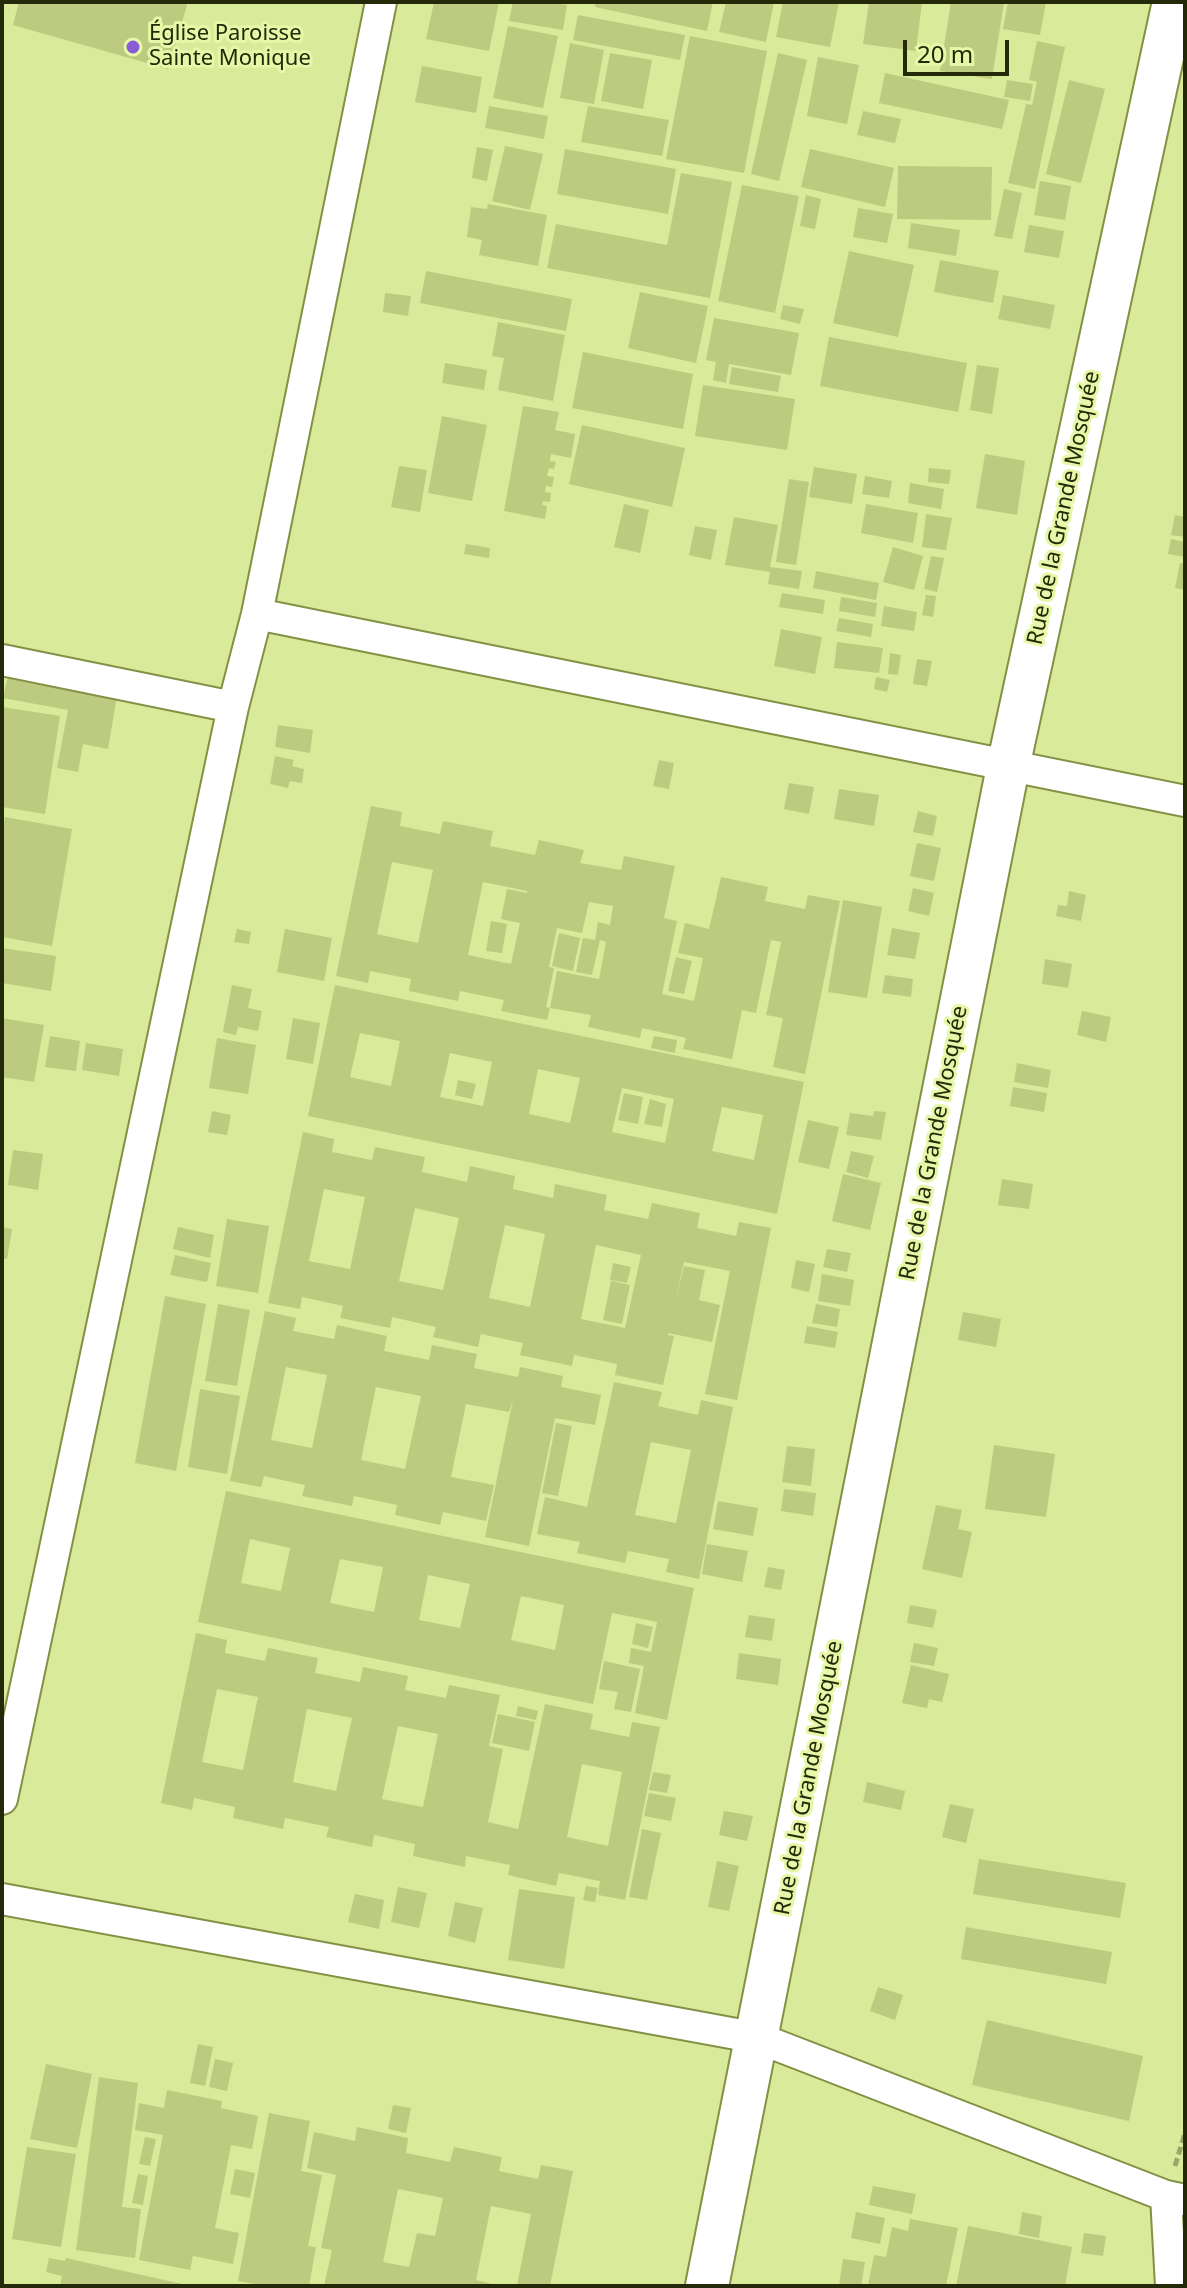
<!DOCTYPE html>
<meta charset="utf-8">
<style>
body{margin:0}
#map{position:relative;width:1187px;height:2288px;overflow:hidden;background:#daea9b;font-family:"Noto Sans",sans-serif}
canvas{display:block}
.frame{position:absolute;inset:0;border:4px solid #242a09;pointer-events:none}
.scale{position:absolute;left:903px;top:40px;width:106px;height:36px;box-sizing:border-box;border:4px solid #242a09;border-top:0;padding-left:10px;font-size:24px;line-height:28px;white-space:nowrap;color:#242a09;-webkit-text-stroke:6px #e7f7a8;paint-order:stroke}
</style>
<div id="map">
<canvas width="1187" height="2288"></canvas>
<div class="frame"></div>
<div class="scale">20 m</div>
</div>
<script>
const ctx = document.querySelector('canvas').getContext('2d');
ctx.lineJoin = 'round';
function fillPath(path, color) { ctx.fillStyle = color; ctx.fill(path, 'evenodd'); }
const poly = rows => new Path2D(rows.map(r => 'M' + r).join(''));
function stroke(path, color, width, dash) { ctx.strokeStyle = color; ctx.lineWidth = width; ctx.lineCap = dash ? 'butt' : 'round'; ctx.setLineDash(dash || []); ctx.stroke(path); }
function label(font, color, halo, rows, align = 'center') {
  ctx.font = font + ' "Noto Sans",sans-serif'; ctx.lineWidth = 6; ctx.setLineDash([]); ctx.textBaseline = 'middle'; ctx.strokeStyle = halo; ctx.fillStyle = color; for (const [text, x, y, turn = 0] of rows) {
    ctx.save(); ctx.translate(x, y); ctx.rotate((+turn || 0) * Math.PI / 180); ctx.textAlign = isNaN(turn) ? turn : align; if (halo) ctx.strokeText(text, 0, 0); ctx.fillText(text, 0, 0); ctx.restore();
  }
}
fillPath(poly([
 [19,2,188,2,168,69,13,25],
 [434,2,499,2,489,51,426,39],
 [513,2,550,2,567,5,563,30,509,21],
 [596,2,713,2,707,31,595,7],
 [726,2,774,2,766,42,719,32],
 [783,2,839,2,830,47,776,37],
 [869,2,922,2,916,51,863,44],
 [951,2,1004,2,992,79,940,71],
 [1008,2,1046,2,1040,35,1003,29],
 [578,15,685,35,680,60,573,40],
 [508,26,558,36,543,108,493,98],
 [690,36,767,51,744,173,666,159],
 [1037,41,1065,47,1035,189,1008,183,1026,104,1032,105,1037,82,1029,80],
 [570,43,604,50,594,104,560,98],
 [610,53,652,60,643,109,601,101],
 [778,53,807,60,779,181,751,174],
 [818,57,859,65,847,124,807,116],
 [422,66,482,77,476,113,415,102],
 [885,73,1009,100,1002,129,879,103],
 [1007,80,1033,84,1030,101,1004,97],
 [1069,80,1105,89,1081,183,1046,174],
 [489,106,548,116,544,139,485,128],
 [588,106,669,120,662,156,581,142],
 [863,111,901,119,895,143,857,135],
 [505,146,543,154,530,210,492,201],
 [477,147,493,150,487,181,472,178],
 [565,149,676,169,668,214,557,194],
 [810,149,894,168,885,207,801,187],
 [898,166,992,167,991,220,897,219],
 [681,173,732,182,710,298,547,268,556,224,667,245],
 [1040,181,1071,186,1065,220,1034,215],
 [742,185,799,196,775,313,718,301],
 [1004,189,1022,193,1012,239,994,236],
 [806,195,821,199,815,229,800,226],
 [488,204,547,215,538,266,479,255,482,240,467,237,471,207,487,209],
 [858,208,893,214,887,243,853,237],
 [911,223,960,230,956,256,908,248],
 [1029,225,1064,231,1059,258,1024,252],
 [849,251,914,265,898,337,833,323],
 [940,260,999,271,993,303,934,292],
 [426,271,572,299,566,331,420,303],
 [640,292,708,306,696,363,628,348],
 [385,293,411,296,408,316,383,312],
 [1003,295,1055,305,1050,329,998,319],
 [783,305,804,309,800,324,780,319],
 [714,318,799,333,791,375,729,364,726,383,713,380,716,362,706,360],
 [498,322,565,335,553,401,498,390,504,358,492,356],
 [829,337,967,363,958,412,820,386],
 [583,352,693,374,683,429,572,408],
 [445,363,487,370,484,390,442,383],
 [977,365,999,368,992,414,970,410],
 [732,367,781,376,778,392,729,384],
 [703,385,795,399,787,450,695,436],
 [523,406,559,412,555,430,575,434,571,458,551,454,550,461,556,462,554,469,549,468,547,476,554,477,552,487,546,486,545,492,551,493,550,502,543,501,542,505,547,506,545,519,504,511],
 [442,416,487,425,472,501,428,493],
 [582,425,685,448,672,507,569,484],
 [985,454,1025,461,1017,515,976,508],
 [399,466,427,470,420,512,391,507],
 [814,467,857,474,852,504,809,497],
 [929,468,951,470,949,484,928,482],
 [865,476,892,481,889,498,862,494],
 [789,479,809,482,796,565,776,562],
 [910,483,944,489,941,509,908,503],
 [624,504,649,510,640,553,614,547],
 [866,504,918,513,913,543,861,533],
 [926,514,952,518,946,550,922,547],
 [1175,515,1185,517,1185,537,1171,535],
 [734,517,778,525,770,567,802,571,799,589,768,584,770,572,725,565],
 [695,526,717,530,711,560,689,555],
 [1171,539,1185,542,1185,557,1168,554],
 [466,544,490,548,489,558,464,554],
 [893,547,923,556,914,590,883,582],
 [931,556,944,558,937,592,924,589],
 [1180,563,1185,564,1185,590,1175,588],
 [816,571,879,583,876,600,813,588],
 [782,593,825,600,823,614,779,607],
 [926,595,936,596,933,617,922,615],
 [841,597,877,603,875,617,839,611],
 [884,606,917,612,914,631,881,626],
 [839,618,873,624,871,637,836,631],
 [781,629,822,637,815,674,774,666],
 [837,642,883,648,879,673,834,668],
 [890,653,901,655,898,675,888,674],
 [917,659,932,661,927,686,913,684],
 [8,676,117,696,108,749,83,744,78,772,57,768,68,710,3,698],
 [876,677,890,680,887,692,874,689],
 [2,707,60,716,45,814,2,807],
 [278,725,313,730,310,753,275,747],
 [275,756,294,760,292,766,304,769,302,783,290,781,288,788,270,784],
 [659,760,674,763,669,789,653,786],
 [789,783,814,787,809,814,784,809],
 [839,789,879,795,874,826,834,819],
 [371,806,402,812,400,826,440,834,443,821,493,831,490,846,535,855,539,840,584,850,580,863,621,870,624,856,675,866,664,918,677,921,662,994,694,1001,703,958,678,953,685,923,709,929,721,877,768,887,765,901,805,909,808,895,840,901,805,1074,773,1067,783,1018,766,1015,781,942,771,940,756,1013,742,1010,732,1059,683,1049,686,1038,642,1028,640,1038,588,1027,591,1015,550,1008,547,1020,501,1011,504,1000,460,991,458,1001,409,991,411,979,370,971,368,983,336,976],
 [392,862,433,870,418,943,377,934],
 [483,882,527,891,527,893,507,889,501,919,520,923,511,964,468,955],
 [589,902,613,906,610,925,598,922,595,940,583,938,576,972,592,975,600,940,606,942,599,979,557,971,550,1008,546,1007,554,968,549,967,557,928,582,933],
 [918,811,937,816,933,836,913,832],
 [5,817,72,829,52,946,2,937,2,834],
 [917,843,941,848,934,881,910,876],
 [913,888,934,893,929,916,908,911],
 [1069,891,1086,895,1081,921,1056,916,1058,905,1067,906],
 [843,900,882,907,867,998,828,992],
 [491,921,507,924,502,953,486,951],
 [892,928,920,933,915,959,887,955],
 [237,929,251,932,249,944,234,942],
 [285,929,332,938,324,981,277,972],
 [559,933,580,938,573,971,552,966],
 [2,948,56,956,51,991,2,983],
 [676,957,692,961,684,994,668,991],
 [1045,959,1072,964,1068,988,1042,984],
 [885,975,913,979,911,997,882,993],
 [232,985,252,989,248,1008,262,1011,258,1031,238,1027,236,1035,223,1032],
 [335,985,804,1082,777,1214,308,1116],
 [360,1033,400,1041,391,1086,350,1077],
 [450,1053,492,1062,483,1106,440,1097],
 [538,1069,580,1078,570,1123,529,1114],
 [622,1088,674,1099,665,1143,612,1132],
 [722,1107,763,1115,754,1160,712,1151],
 [1082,1011,1111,1017,1106,1042,1077,1035],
 [2,1018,44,1025,34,1082,2,1077],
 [293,1018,320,1023,313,1064,286,1059],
 [50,1036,80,1041,76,1071,45,1067],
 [654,1036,677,1040,675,1053,651,1048],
 [217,1038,256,1045,248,1094,209,1088],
 [86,1043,123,1049,119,1076,82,1070],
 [1017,1063,1051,1070,1048,1088,1014,1082],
 [458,1080,476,1084,472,1099,455,1095],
 [1013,1087,1047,1093,1044,1112,1010,1106],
 [624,1093,643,1097,638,1124,618,1120],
 [650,1099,666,1104,662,1127,644,1124],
 [212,1111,231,1115,227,1135,208,1132],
 [874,1111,886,1112,881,1140,846,1135,850,1113,873,1116],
 [808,1120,839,1127,829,1169,798,1162],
 [303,1132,334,1139,332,1152,372,1160,375,1147,425,1157,422,1172,467,1182,470,1166,515,1176,513,1189,553,1198,555,1184,607,1195,604,1210,648,1219,652,1203,700,1213,697,1228,736,1236,739,1222,771,1228,737,1400,705,1394,730,1271,684,1262,675,1303,684,1266,705,1270,699,1300,720,1305,712,1342,668,1333,668,1335,674,1336,663,1385,615,1375,617,1364,574,1355,572,1366,520,1355,523,1343,481,1334,478,1347,433,1337,436,1327,392,1317,390,1328,340,1318,343,1306,302,1297,300,1309,268,1303],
 [324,1189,365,1197,350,1269,309,1261],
 [415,1208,459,1218,443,1290,399,1281],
 [505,1225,545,1234,530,1307,489,1298],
 [596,1245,641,1255,625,1328,581,1319],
 [13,1150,43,1154,38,1190,8,1185],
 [851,1151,874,1156,868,1178,846,1172],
 [843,1174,881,1183,870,1230,832,1221],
 [1002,1179,1033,1184,1029,1209,998,1205],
 [227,1219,269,1226,258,1293,216,1286],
 [2,1227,12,1229,7,1259,2,1258],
 [178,1227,214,1235,210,1258,173,1249],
 [827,1249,851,1253,847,1272,823,1267],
 [175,1255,211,1263,207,1282,170,1275],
 [796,1260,815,1264,809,1292,791,1288],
 [613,1263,631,1267,627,1283,610,1280],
 [822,1274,854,1280,850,1306,818,1301],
 [611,1281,630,1285,622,1324,603,1320],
 [165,1296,206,1304,176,1471,135,1463],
 [218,1304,250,1310,237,1386,205,1381],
 [816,1304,840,1309,837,1327,812,1323],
 [265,1311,296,1318,293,1331,334,1339,337,1325,387,1336,384,1351,429,1360,432,1345,477,1354,474,1368,518,1377,520,1367,563,1376,561,1387,601,1395,595,1425,555,1418,529,1546,485,1537,513,1400,509,1412,466,1404,451,1477,494,1485,486,1521,443,1512,440,1525,395,1515,397,1505,354,1496,352,1506,302,1496,305,1485,264,1476,261,1487,230,1481],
 [286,1367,327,1375,312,1448,271,1440],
 [376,1387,421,1396,405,1469,361,1460],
 [963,1312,1001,1319,996,1347,958,1340],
 [807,1326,838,1332,835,1348,804,1343],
 [614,1382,662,1392,658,1406,698,1415,701,1400,733,1407,699,1579,666,1572,669,1559,628,1551,625,1563,577,1553,580,1542,537,1534,545,1497,587,1507],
 [651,1442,691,1450,676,1523,635,1515],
 [200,1389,240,1396,227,1474,188,1467],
 [556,1423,572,1426,558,1496,542,1493],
 [994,1445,1055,1454,1046,1517,985,1509],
 [787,1446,815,1449,811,1486,782,1482],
 [784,1489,816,1493,813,1516,781,1511],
 [226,1491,694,1588,667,1720,635,1713,644,1666,629,1663,631,1648,651,1652,657,1622,653,1621,612,1613,593,1704,198,1622],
 [250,1539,290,1548,281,1591,241,1583],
 [340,1559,383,1567,374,1612,330,1603],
 [428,1575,470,1584,460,1628,419,1620],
 [521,1596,564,1605,555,1650,511,1640],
 [718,1501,758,1508,753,1536,713,1529],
 [936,1505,962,1510,958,1529,972,1532,962,1578,922,1569],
 [707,1544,748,1551,742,1582,702,1574],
 [768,1567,785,1570,781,1590,764,1587],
 [910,1605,937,1610,933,1628,907,1623],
 [749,1615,775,1619,772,1641,745,1637],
 [636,1623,653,1627,648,1648,632,1644],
 [196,1633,227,1640,225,1653,265,1661,268,1648,318,1658,315,1673,360,1682,363,1667,408,1676,405,1690,446,1698,449,1685,500,1695,489,1746,503,1749,488,1822,518,1829,545,1704,593,1714,590,1729,629,1737,632,1722,660,1727,625,1900,598,1895,600,1881,559,1873,556,1886,508,1875,510,1865,466,1856,465,1867,413,1856,415,1844,374,1835,372,1847,326,1837,329,1827,285,1818,283,1829,233,1818,235,1807,194,1798,192,1810,161,1803],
 [217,1689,258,1697,243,1770,202,1762],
 [307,1709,352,1718,336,1791,293,1782],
 [398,1726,438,1734,423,1807,382,1799],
 [582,1764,622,1772,608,1846,567,1837],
 [914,1643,938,1648,934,1666,910,1662],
 [739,1653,781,1659,778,1685,736,1679],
 [604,1661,640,1669,631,1712,614,1709,618,1692,599,1689],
 [911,1665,949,1674,942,1702,929,1699,927,1708,902,1703],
 [518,1706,538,1711,536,1720,516,1716],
 [498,1714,535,1722,529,1751,492,1743],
 [653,1772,671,1775,667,1793,649,1790],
 [867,1782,905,1791,901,1810,863,1802],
 [649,1793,676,1798,671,1821,644,1816],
 [950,1804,974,1809,966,1843,942,1837],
 [724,1811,753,1816,747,1841,719,1835],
 [642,1829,661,1833,647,1900,629,1897],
 [979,1859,1126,1883,1120,1918,973,1894],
 [717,1861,739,1866,729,1911,708,1907],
 [586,1886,598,1888,595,1902,583,1900],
 [398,1887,427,1893,419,1928,391,1922],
 [519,1889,575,1897,564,1969,508,1960],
 [355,1894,384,1900,379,1929,348,1922],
 [455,1902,483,1908,475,1943,448,1936],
 [966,1927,1112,1952,1106,1984,961,1959],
 [878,1987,903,1995,895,2020,870,2011],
 [987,2020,1143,2056,1129,2121,972,2085],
 [198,2044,213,2047,205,2086,190,2083],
 [215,2059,233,2063,227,2091,209,2087],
 [46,2064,92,2074,77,2148,30,2139],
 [99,2077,138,2083,122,2207,141,2209,135,2258,76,2250],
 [167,2090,222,2101,221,2108,258,2116,252,2149,231,2145,215,2228,239,2233,233,2264,193,2256,190,2270,139,2260,163,2135,135,2130,139,2103,164,2108],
 [393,2105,411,2108,406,2133,388,2129],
 [269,2113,310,2121,301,2171,322,2175,308,2246,316,2247,309,2286,266,2286,238,2281],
 [357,2127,408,2138,406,2153,450,2162,454,2147,502,2157,499,2171,538,2179,541,2165,573,2171,550,2286,517,2286,531,2214,491,2206,476,2280,500,2286,324,2286,332,2250,321,2248,336,2175,307,2168,314,2132,355,2141],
 [398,2189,443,2198,435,2236,417,2233,409,2267,383,2262],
 [145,2137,156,2139,150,2166,139,2164],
 [27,2147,76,2154,61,2247,12,2239],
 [235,2169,255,2173,250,2198,230,2194],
 [138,2174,148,2176,143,2205,132,2203],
 [873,2186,916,2194,912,2214,869,2205],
 [856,2212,885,2218,880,2244,851,2238],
 [1022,2212,1042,2216,1039,2238,1019,2234],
 [910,2219,958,2228,946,2286,868,2286,874,2255,886,2257,892,2227,908,2231],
 [968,2226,1072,2247,1065,2286,956,2286],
 [1084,2233,1106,2236,1103,2256,1081,2253],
 [49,2258,65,2261,66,2258,191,2286,60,2286,62,2276,46,2272],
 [843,2259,865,2262,861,2286,839,2286]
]), '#bccb7f');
const street = poly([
 [257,614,1185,801],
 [2,660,233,707],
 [2,1799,233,707,257,614,381,2],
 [2,1899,758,2038,1166,2196,1185,2200],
 [1166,2196,1171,2286]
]);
const secondary = poly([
 [707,2286,1008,767,1174,2]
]);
stroke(street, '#849145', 34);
stroke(secondary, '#849145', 46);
stroke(poly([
 [1175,2166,1185,2133]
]), '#9aa668', 5, [8, 4]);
stroke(street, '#fff', 30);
stroke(secondary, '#fff', 42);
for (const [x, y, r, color] of [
 [133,47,8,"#895cd5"]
]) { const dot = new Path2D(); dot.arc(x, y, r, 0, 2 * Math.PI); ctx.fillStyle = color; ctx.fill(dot); stroke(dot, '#e7f7a8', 3); }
label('22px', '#242a09', '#e7f7a8', [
 ["Église Paroisse",149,34],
 ["Sainte Monique",149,59]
], 'left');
label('22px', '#242a09', '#e7f7a8', [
 ["Rue de la Grande Mosquée",1064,508,-78],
 ["Rue de la Grande Mosquée",934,1143,-79],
 ["Rue de la Grande Mosquée",809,1778,-79]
]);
</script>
